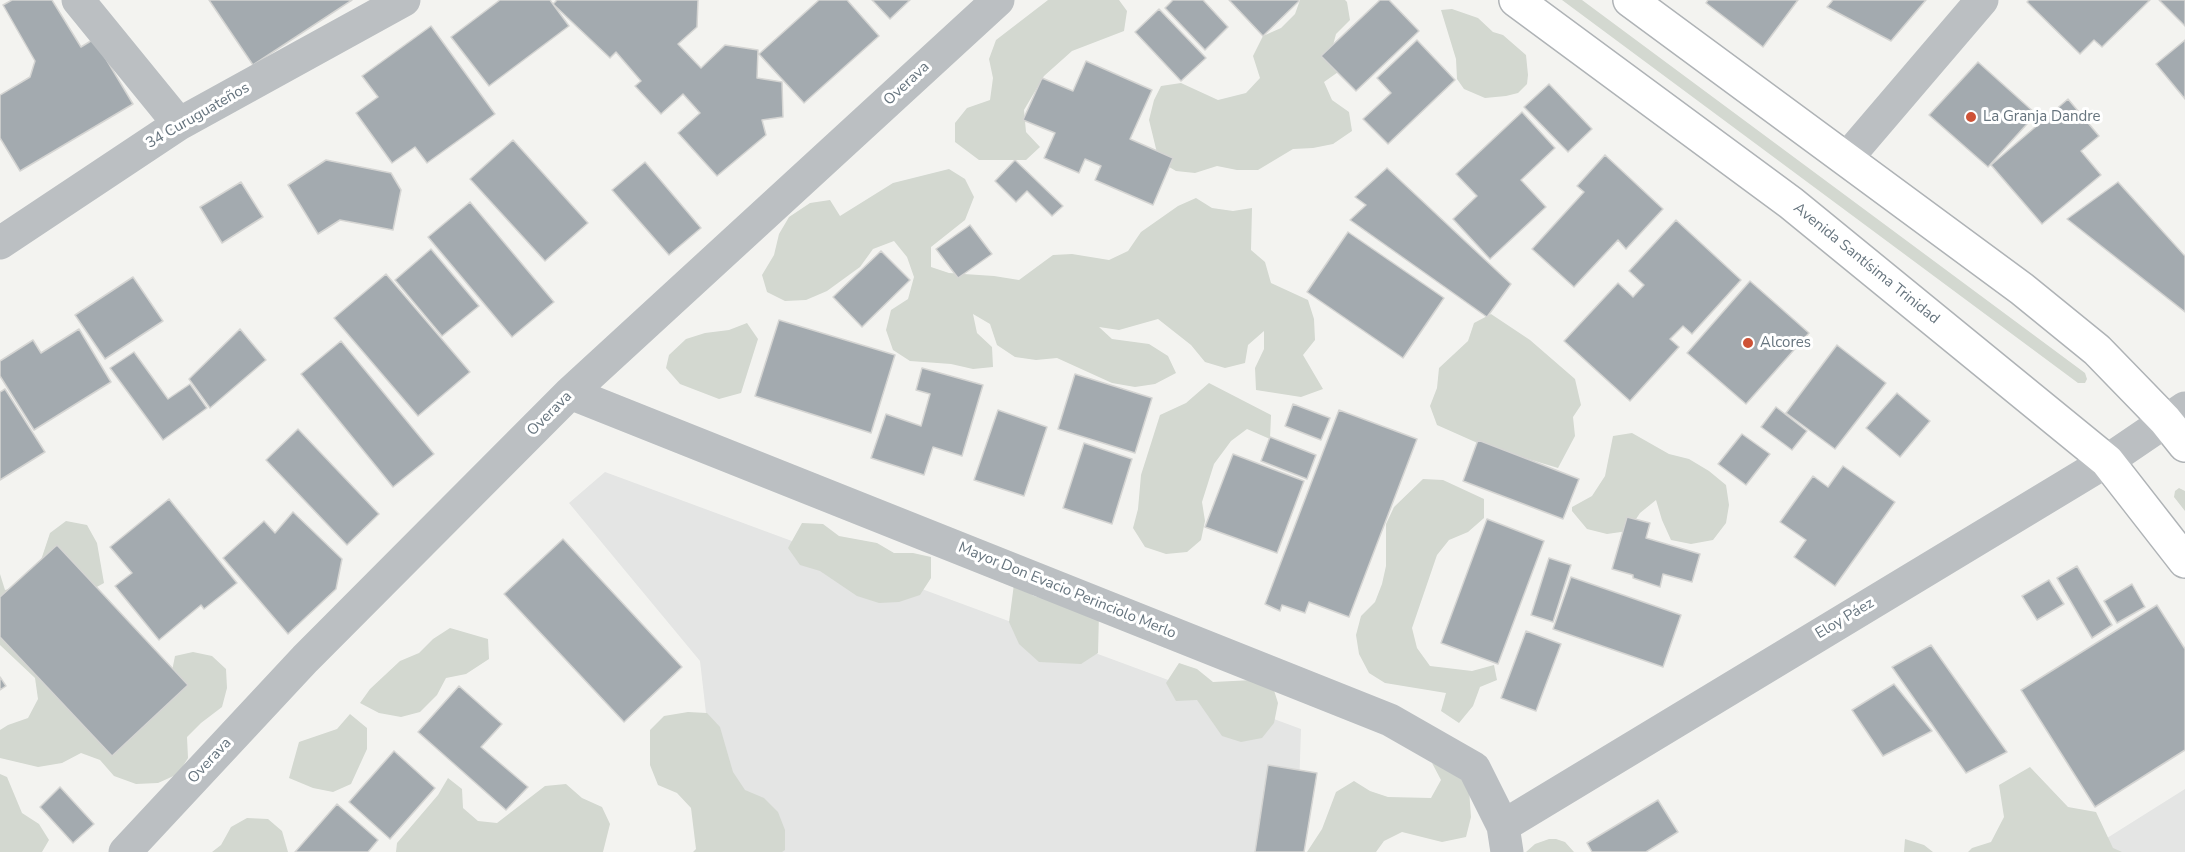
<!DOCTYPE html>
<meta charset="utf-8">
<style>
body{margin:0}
canvas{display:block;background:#f3f3f0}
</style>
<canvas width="2185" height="852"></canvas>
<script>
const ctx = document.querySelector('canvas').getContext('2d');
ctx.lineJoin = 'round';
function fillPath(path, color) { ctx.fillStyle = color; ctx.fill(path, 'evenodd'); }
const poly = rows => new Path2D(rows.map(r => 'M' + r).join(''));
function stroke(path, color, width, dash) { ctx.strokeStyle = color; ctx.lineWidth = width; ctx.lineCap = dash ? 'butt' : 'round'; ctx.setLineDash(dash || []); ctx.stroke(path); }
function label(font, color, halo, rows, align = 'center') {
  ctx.font = font + ' "Nunito Sans",sans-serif'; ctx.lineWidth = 6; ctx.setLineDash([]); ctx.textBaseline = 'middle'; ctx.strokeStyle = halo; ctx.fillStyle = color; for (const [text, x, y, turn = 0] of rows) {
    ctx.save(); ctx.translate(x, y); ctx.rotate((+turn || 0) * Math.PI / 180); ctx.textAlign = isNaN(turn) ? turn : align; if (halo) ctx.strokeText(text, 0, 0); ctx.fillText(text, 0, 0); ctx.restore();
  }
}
fillPath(poly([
 [605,472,1301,729,1297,852,722,852,700,661,569,503],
 [2185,789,2185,852,2088,852,2088,850]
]), '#e4e5e4');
fillPath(poly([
 [1048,0,1119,0,1127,11,1124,31,1072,51,1044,76,1024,110,1026,132,1040,147,1026,160,979,160,955,142,955,123,967,108,990,100,993,78,989,59,996,40],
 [1300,0,1345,0,1347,2,1350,20,1336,34,1331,53,1341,70,1324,82,1332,100,1349,112,1352,131,1333,144,1313,148,1293,149,1258,170,1237,170,1217,166,1195,173,1176,171,1159,161,1149,120,1154,100,1161,86,1181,83,1218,100,1246,93,1260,78,1253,56,1263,36,1281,28,1295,14],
 [1562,0,1582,0,2085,373,2087,379,2085,383,2078,383],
 [1452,9,1478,18,1493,32,1503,35,1526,55,1528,75,1527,84,1518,93,1506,96,1485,98,1464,89,1457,79,1456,59,1441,10],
 [949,169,965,179,974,197,965,220,931,247,931,267,949,273,994,276,1019,280,1053,255,1072,254,1109,260,1128,251,1141,232,1178,206,1196,198,1212,208,1233,211,1252,208,1251,250,1265,262,1271,283,1308,300,1314,319,1315,340,1303,355,1323,389,1301,397,1256,390,1255,368,1264,349,1264,331,1248,345,1245,363,1225,368,1205,362,1191,345,1158,319,1119,330,1099,327,1112,339,1149,344,1168,356,1176,373,1155,384,1135,387,1112,383,1057,358,1036,360,1015,357,997,345,990,324,973,314,977,333,992,347,993,367,973,369,951,364,910,361,893,350,886,330,891,310,908,299,914,277,907,257,894,241,873,249,860,267,827,291,806,300,785,301,767,292,762,275,774,255,779,234,789,217,810,203,830,200,840,216,893,183],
 [1491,314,1530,340,1575,379,1581,405,1573,417,1575,436,1558,468,1482,445,1437,425,1430,406,1437,388,1439,368,1468,341,1474,323],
 [747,323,758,339,741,393,719,399,680,384,666,368,669,355,686,339,705,333,729,330],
 [1209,383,1271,415,1270,439,1247,429,1231,441,1214,464,1202,502,1205,521,1201,540,1187,552,1166,554,1145,547,1133,528,1138,509,1141,475,1160,415,1186,403],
 [1632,433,1669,454,1689,459,1709,471,1726,485,1729,505,1726,523,1713,540,1691,544,1671,540,1662,520,1656,500,1640,513,1628,531,1607,534,1587,529,1572,511,1572,507,1592,496,1605,476,1613,436],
 [1423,479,1443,480,1484,499,1484,518,1468,532,1449,540,1437,555,1412,628,1417,648,1430,666,1472,671,1494,665,1497,680,1480,687,1473,706,1459,723,1441,711,1446,693,1385,683,1369,673,1359,654,1356,635,1361,616,1375,602,1382,584,1386,566,1386,524,1394,507],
 [2179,488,2185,491,2185,511,2174,497,2175,491],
 [66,521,87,525,97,543,104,583,64,605,171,676,175,656,193,652,212,656,226,669,227,688,222,707,201,723,187,737,188,758,178,774,158,783,136,784,114,776,100,760,81,753,62,763,38,767,0,758,0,730,8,725,28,718,38,699,35,678,0,645,0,574,5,590,24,586,37,572,50,533],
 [802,523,823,524,839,536,877,543,894,553,913,553,931,557,931,578,920,595,899,602,879,603,857,596,820,571,800,565,788,548],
 [1014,584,1034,596,1099,613,1098,653,1081,664,1039,662,1019,644,1009,622],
 [450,628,488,639,489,659,466,674,446,678,437,695,420,712,401,717,379,713,360,703,370,689,400,661,419,653,433,639],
 [1179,663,1197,669,1213,682,1253,680,1272,684,1278,703,1274,723,1262,738,1241,742,1222,736,1197,700,1176,701,1166,683],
 [688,712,707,713,720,727,733,772,745,790,764,798,778,812,785,830,785,850,782,852,693,852,696,849,691,808,677,793,658,785,650,765,650,730,664,716],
 [350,714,367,728,367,749,351,784,333,792,313,788,289,778,299,742,337,729],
 [1432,763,1468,775,1471,817,1466,837,1442,842,1402,832,1384,841,1376,852,1307,852,1322,829,1336,792,1354,781,1370,791,1388,797,1431,798,1441,780],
 [2030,767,2068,807,2096,812,2113,848,2122,852,1968,852,1972,848,1991,842,2004,817,1999,785],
 [0,774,7,777,22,813,39,824,49,840,42,852,0,852],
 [448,778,462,789,463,808,478,821,497,823,545,786,566,784,582,798,602,807,610,824,603,852,396,852,397,843,438,795],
 [247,818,268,819,282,831,288,852,212,852,221,845,231,827],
 [1549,839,1556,839,1565,842,1574,852,1526,852,1535,844],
 [1905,839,1924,845,1933,852,1904,852]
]), '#d3d8d0');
const building = poly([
 [12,0,52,0,81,47,94,39,133,104,20,171,0,138,0,95,30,77,35,61,3,5,12,0],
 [209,0,352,0,253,65,209,0],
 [500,0,550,0,569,26,489,86,451,37,500,0],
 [557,0,698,0,697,27,678,44,701,68,725,45,758,50,757,78,782,82,783,117,762,120,766,135,717,176,678,133,700,113,683,94,661,114,635,86,641,81,616,52,610,58,553,4,557,0],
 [819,0,847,0,879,36,804,103,759,54,819,0],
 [872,0,910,0,890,19,872,0],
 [1173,0,1203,0,1228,27,1205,50,1165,8,1173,0],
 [1229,0,1298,0,1299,1,1263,36,1229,0],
 [1380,0,1389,0,1419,31,1356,91,1321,56,1380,0],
 [1708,0,1798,0,1763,47,1706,3,1708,0],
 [1833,0,1926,0,1891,41,1827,7,1833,0],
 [2029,0,2150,0,2102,47,2094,40,2080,54,2027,2,2029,0],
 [2159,0,2185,0,2185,26,2159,0],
 [1159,9,1206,58,1181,81,1135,32,1159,9],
 [431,26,495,114,427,163,415,147,392,163,356,113,378,97,362,76,431,26],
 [1417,40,1455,80,1388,144,1363,119,1391,93,1377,78,1417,40],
 [2185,40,2185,99,2156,64,2185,40],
 [1086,61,1152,90,1130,139,1173,158,1153,205,1095,180,1101,166,1085,159,1079,173,1044,158,1055,133,1023,120,1042,78,1073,91,1086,61],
 [1978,62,2036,114,1988,167,1929,115,1978,62],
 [1549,84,1592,129,1568,152,1524,107,1549,84],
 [2068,99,2099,136,2081,151,2101,175,2042,224,1991,165,2068,99],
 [1522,112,1555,148,1521,180,1546,207,1490,259,1453,219,1477,196,1456,174,1522,112],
 [513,140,588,223,545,261,470,179,513,140],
 [1605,155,1663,209,1626,249,1618,240,1574,287,1532,249,1584,192,1577,186,1605,155],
 [326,160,391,173,401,190,393,230,340,220,318,234,288,185,326,160],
 [1015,160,1063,206,1052,216,1027,191,1016,202,995,181,1015,160],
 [645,162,701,228,669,255,612,190,645,162],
 [1387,168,1511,284,1487,317,1350,220,1366,205,1355,197,1387,168],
 [241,182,263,217,222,243,200,207,241,182],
 [2118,182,2185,256,2185,312,2067,219,2118,182],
 [470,202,554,302,512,337,428,237,470,202],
 [1676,220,1741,280,1692,334,1683,326,1670,339,1679,347,1630,401,1564,341,1618,283,1633,297,1644,285,1629,271,1676,220],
 [970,225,992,254,958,278,936,249,970,225],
 [1348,232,1444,298,1403,358,1307,292,1348,232],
 [431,249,479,306,442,336,395,280,431,249],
 [881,251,910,280,862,327,833,297,881,251],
 [386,274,470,372,418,416,334,318,386,274],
 [133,277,163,321,105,359,75,315,133,277],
 [1750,281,1809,333,1746,404,1687,353,1750,281],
 [779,320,895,355,871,433,755,396,779,320],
 [79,329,111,382,34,430,0,376,0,361,33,340,41,353,79,329],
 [240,329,266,360,210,408,189,379,240,329],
 [341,341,434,454,393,487,301,374,341,341],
 [1837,345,1886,383,1835,449,1786,413,1837,345],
 [134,352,168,399,190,384,207,408,163,440,110,368,134,352],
 [922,368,983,385,962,456,933,447,924,475,871,458,886,414,921,426,930,394,916,390,922,368],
 [1075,374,1152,398,1135,453,1058,429,1075,374],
 [5,389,45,452,0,480,0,392,5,389],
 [1897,393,1930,421,1900,457,1866,428,1897,393],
 [1293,404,1330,418,1321,440,1285,426,1293,404],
 [1776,407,1807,431,1792,450,1761,427,1776,407],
 [998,410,1047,427,1024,496,974,480,998,410],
 [1339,410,1417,439,1349,617,1309,602,1305,613,1282,605,1280,611,1265,604,1339,410],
 [298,429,379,514,347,545,266,460,298,429],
 [1742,434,1770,454,1746,485,1718,464,1742,434],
 [1270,437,1316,455,1307,479,1261,461,1270,437],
 [1478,440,1579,479,1563,519,1463,481,1478,440],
 [1084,443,1132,459,1112,524,1063,508,1084,443],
 [1233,454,1304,481,1277,553,1205,527,1233,454],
 [1843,466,1895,502,1835,586,1794,557,1806,540,1780,522,1813,476,1828,487,1843,466],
 [169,499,237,583,204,609,201,605,159,640,115,586,132,573,110,547,169,499],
 [293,512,342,559,336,589,288,634,223,558,264,521,275,533,293,512],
 [1627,517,1650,523,1646,538,1700,554,1692,582,1663,574,1660,587,1633,578,1633,575,1612,569,1627,517],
 [1487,519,1544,541,1498,664,1441,643,1487,519],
 [563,539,682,667,624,722,504,594,563,539],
 [57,545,188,685,112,756,0,637,0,597,57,545],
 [1549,558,1571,565,1553,622,1531,615,1549,558],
 [2077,566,2112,625,2092,638,2057,578,2077,566],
 [1571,577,1681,615,1663,667,1553,629,1571,577],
 [2049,580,2064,604,2037,620,2022,596,2049,580],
 [2132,584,2145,607,2117,623,2104,601,2132,584],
 [2157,605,2185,649,2185,750,2095,807,2021,690,2157,605],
 [1526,631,1561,644,1536,711,1501,698,1526,631],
 [1931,645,2007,752,1966,773,1892,667,1931,645],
 [0,677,6,686,0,690,0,677],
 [1894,684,1932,731,1883,756,1852,710,1894,684],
 [459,686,502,724,481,747,528,787,506,810,418,732,459,686],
 [394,751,435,788,390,839,349,802,394,751],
 [1268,765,1317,773,1304,852,1255,852,1268,765],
 [60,787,94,824,73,843,40,807,60,787],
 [1658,800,1678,832,1646,852,1592,852,1587,843,1658,800],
 [337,804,378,840,368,852,295,852,337,804]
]);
fillPath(building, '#a3aaaf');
stroke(building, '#d5d5d3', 1.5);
const major = poly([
 [1516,0,1791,203,2107,461,2185,561],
 [1630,0,2022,289,2097,350,2165,420,2185,445]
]);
stroke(major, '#afb3b6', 36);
stroke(poly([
 [78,0,179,124],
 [1847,158,1982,0],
 [0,243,179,124,404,0],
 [570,393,1390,720,1474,768,1503,826,1507,852],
 [1503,826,2107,461,2185,408],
 [125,852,305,659,570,393,998,0]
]), '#bbbfc2', 33);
stroke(major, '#fff', 33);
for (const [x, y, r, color] of [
 [1971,117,6,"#ce5236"],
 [1748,343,6,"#ce5236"]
]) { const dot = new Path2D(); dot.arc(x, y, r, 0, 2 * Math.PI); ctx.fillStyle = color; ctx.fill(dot); stroke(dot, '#fff', 2); }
label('15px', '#66747e', '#fff', [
 ["Overava",907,84,-43],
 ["34 Curuguateños",198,116,-30],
 ["Avenida Santísima Trinidad",1866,264,39],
 ["Overava",550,414,-45],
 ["Mayor Don Evacio Perinciolo Merlo",1067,591,22],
 ["Eloy Páez",1845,619,-31],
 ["Overava",210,761,-47]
]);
label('15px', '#66747e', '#fff', [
 ["La Granja Dandre",1983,117],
 ["Alcores",1760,343]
], 'left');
</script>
